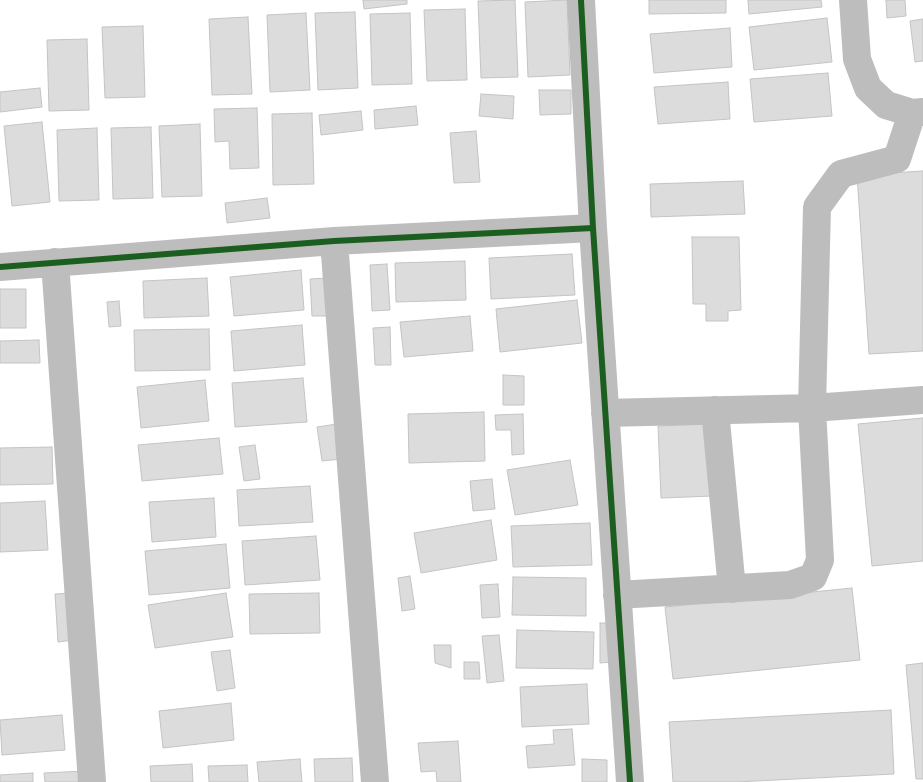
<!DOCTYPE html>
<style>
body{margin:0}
canvas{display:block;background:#fff}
</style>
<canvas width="923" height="782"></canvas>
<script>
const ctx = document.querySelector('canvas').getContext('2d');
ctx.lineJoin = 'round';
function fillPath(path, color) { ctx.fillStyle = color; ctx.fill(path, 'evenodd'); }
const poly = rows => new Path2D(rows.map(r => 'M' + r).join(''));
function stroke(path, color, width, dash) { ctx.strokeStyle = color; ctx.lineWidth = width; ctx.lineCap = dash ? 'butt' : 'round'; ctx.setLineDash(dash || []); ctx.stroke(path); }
const building = poly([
 [363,0,407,0,407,4,364,9,363,0],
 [515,0,518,77,481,78,478,1,515,0],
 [567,0,570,75,528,77,525,2,567,0],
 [649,0,726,0,726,13,649,14,649,0],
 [748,0,821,0,822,7,749,14,748,0],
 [886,0,905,0,906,16,887,18,886,0],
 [465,9,467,80,427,81,424,10,465,9],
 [355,12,358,88,318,90,315,13,355,12],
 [306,13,310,90,270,92,267,15,306,13],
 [410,13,412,84,372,85,370,14,410,13],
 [248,17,252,94,212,95,209,19,248,17],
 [827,18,832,62,754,70,749,27,827,18],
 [923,19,923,61,915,62,910,21,923,19],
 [143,26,145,97,105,98,102,27,143,26],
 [730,28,732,67,654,73,650,34,730,28],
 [87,39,89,110,49,111,47,40,87,39],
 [828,73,832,116,754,122,750,79,828,73],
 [728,82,730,119,658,124,654,87,728,82],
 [40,88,42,107,0,112,0,92,40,88],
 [539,90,571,90,571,114,540,115,539,90],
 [481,94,514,96,513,119,479,116,481,94],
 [416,106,418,125,375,129,374,110,416,106],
 [257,108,259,168,230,169,229,141,215,142,214,109,257,108],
 [361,111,363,130,321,135,319,115,361,111],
 [312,113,314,184,273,185,272,114,312,113],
 [42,122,50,202,12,206,4,126,42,122],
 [200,124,202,196,162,197,159,126,200,124],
 [151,127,153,198,113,199,111,128,151,127],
 [97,128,99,200,59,201,57,130,97,128],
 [476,131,480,182,454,183,450,133,476,131],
 [923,171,923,351,869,354,857,175,923,171],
 [743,181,745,214,651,217,650,184,743,181],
 [267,198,270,218,227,223,225,203,267,198],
 [692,237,739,237,741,310,728,311,728,321,706,321,706,304,693,304,692,237],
 [572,254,575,295,491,299,489,258,572,254],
 [465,261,466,300,396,302,395,263,465,261],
 [387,264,390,310,372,311,370,265,387,264],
 [301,270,304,310,234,316,230,277,301,270],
 [207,278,209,316,144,318,143,281,207,278],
 [327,278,328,316,312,316,310,279,327,278],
 [0,289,26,289,26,328,0,328,0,289],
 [577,300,582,343,500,352,496,309,577,300],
 [119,301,121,326,109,327,107,302,119,301],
 [470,316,473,351,404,357,400,322,470,316],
 [302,325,305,365,234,371,231,331,302,325],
 [390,327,391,365,375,365,373,328,390,327],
 [209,329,210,370,135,371,134,330,209,329],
 [39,340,40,363,0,363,0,341,39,340],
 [503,375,524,376,524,405,503,405,503,375],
 [303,378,307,422,235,427,232,383,303,378],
 [205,380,209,421,141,428,137,387,205,380],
 [484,412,485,461,409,463,408,414,484,412],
 [523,414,524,454,512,455,511,430,496,430,495,415,523,414],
 [923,418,923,561,872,566,858,424,923,418],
 [337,424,342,459,322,461,317,427,337,424],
 [710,424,713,496,661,498,658,426,710,424],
 [219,438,223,474,142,481,138,445,219,438],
 [255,445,260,479,244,481,239,447,255,445],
 [52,447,53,484,0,485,0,448,52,447],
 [570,460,578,505,515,515,507,470,570,460],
 [492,479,495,509,473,511,470,481,492,479],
 [310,486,313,522,239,526,237,490,310,486],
 [214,498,216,537,152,542,149,502,214,498],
 [45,501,48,550,0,552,0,503,45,501],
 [491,520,497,560,421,573,414,533,491,520],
 [590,523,592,565,513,567,511,526,590,523],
 [316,536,320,580,245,585,242,541,316,536],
 [226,544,230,588,149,595,145,551,226,544],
 [410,576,415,609,402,611,398,578,410,576],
 [513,577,586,578,586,616,512,615,513,577],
 [498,584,500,617,482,618,480,585,498,584],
 [852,588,860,660,673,679,665,607,852,588],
 [71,593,74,640,58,642,55,594,71,593],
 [226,593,233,637,155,648,148,605,226,593],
 [319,593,320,633,250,634,249,594,319,593],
 [600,623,612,623,613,662,600,663,600,623],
 [517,630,594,632,593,669,516,668,517,630],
 [499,635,504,681,487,683,482,636,499,635],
 [434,645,451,645,451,668,435,663,434,645],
 [230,650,235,688,217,691,211,652,230,650],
 [464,662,479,662,480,679,464,679,464,662],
 [923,663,923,779,916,779,906,665,923,663],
 [587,684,589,724,522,727,520,687,587,684],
 [231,703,234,740,163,748,159,711,231,703],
 [891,710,894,774,736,782,673,782,669,722,891,710],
 [62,715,65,750,2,755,0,720,62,715],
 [572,729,575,765,528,768,526,746,554,744,553,730,572,729],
 [458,741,461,782,437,782,436,771,421,772,418,743,458,741],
 [352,758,353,782,315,782,314,759,352,758],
 [300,759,302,782,259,782,257,762,300,759],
 [582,759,607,760,607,782,582,782,582,759],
 [192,764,193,782,151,782,150,766,192,764],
 [247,765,248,782,209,782,208,766,247,765],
 [85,771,86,782,45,782,44,773,85,771],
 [33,773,33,782,0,782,0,775,33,773]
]);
fillPath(building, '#dcdcdc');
stroke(building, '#c4c4c4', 1);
stroke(poly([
 [581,0,593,228,630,782],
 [853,0,857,59,868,88,886,105,912,113,923,112],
 [334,241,375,782],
 [55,262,92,782],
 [0,267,334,241,593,228],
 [715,410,732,589],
 [605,413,812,408,923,400],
 [617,595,790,585,813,577,820,560,812,408,817,207,841,174,897,159,912,113]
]), '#bdbdbd', 28);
stroke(poly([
 [581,0,593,228,630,782],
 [0,267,334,241,593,228]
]), '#1b5e20', 6);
</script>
